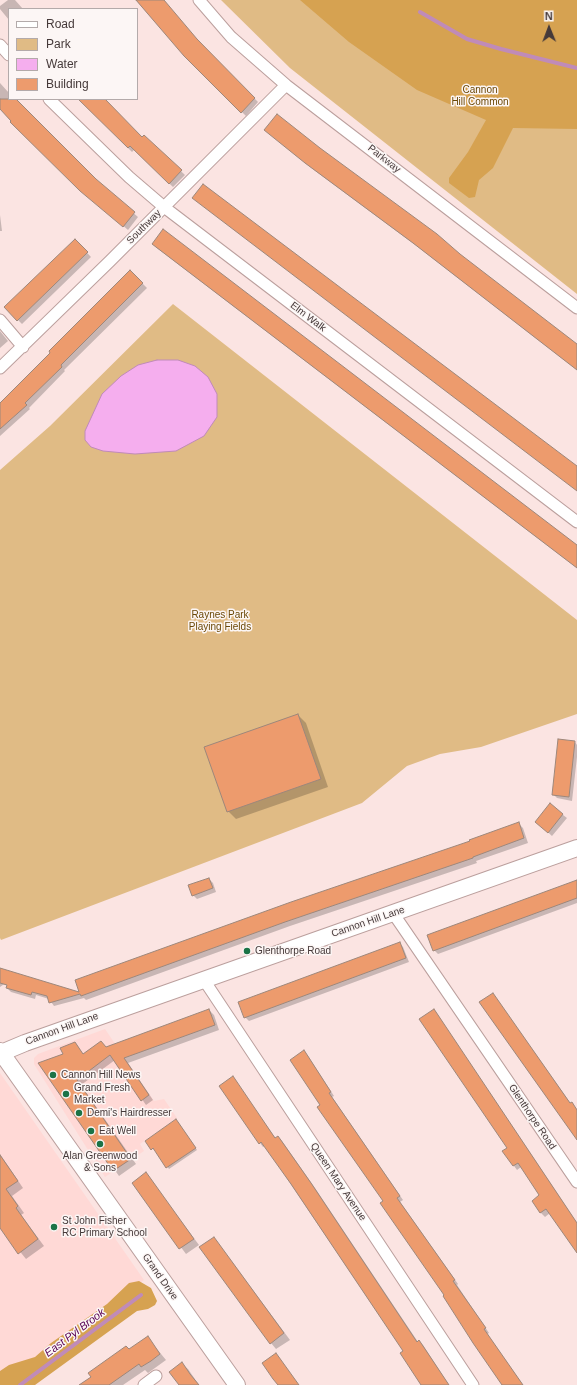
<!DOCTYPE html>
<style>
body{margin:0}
#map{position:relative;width:577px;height:1385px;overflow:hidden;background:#fbe4e2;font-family:Arial,sans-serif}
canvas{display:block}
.legend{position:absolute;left:8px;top:8px;width:130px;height:92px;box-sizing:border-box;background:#fcf6f5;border:1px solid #b3aaaa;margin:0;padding:5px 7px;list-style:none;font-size:12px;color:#453939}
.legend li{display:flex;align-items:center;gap:8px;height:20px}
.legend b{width:20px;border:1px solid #b3aaaa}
.north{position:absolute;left:529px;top:8px;width:40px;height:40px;-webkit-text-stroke:3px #fcf6f5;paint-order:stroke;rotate:359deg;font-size:11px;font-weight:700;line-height:16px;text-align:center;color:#453939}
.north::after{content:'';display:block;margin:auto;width:14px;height:18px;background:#453939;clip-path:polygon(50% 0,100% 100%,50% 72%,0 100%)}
</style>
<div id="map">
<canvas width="577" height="1385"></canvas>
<ul class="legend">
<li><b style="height:5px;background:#fff"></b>Road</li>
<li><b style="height:11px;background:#e0bb85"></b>Park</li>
<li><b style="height:11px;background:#f5aeee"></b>Water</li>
<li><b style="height:11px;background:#ed9b6d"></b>Building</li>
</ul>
<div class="north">N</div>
</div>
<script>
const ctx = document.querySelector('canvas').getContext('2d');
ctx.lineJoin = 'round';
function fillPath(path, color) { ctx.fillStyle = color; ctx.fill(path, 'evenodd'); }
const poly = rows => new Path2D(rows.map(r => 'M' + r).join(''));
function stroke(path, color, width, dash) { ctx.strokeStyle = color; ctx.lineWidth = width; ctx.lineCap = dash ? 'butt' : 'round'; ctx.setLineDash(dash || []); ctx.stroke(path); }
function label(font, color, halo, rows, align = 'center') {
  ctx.font = font + ' Arial,sans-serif'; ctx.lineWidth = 3; ctx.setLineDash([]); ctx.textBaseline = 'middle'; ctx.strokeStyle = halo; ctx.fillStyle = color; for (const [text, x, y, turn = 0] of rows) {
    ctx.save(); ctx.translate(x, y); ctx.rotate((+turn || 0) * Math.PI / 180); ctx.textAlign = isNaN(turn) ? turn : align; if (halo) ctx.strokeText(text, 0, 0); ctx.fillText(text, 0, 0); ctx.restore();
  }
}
fillPath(poly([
 [105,1029,154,1101,164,1099,177,1118,140,1144,144,1151,105,1177,34,1064,34,1058,38,1054],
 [0,1073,144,1280,4,1385,0,1385]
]), '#ffd9d6');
fillPath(poly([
 [221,0,577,0,577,294,290,68],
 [173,304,577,620,577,714,481,747,440,754,407,766,362,803,1,940,0,938,0,470,50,426]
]), '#e0bb85');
fillPath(poly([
 [300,0,577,0,577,129,513,128,493,168,479,180,475,197,469,198,449,183,449,178,468,152,486,120,417,90,349,42],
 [139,1281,151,1288,157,1301,155,1305,148,1309,137,1311,35,1385,0,1385,0,1371,9,1365,35,1357,51,1343,107,1304,129,1283]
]), '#d6a251');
const water = poly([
 [157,360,178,360,195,366,208,377,217,394,217,417,204,436,176,451,135,454,103,451,91,447,85,440,85,431,102,394,121,376,138,365,157,360]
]);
fillPath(water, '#f5aeee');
stroke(water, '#c08bb8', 1);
fillPath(poly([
 [8,0,15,0,23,9,9,9,9,20,0,9,0,6],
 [136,0,162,0,201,44,258,102,246,116,185,56],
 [0,83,9,93,9,99,14,99,95,180,138,217,128,230,55,166,0,108],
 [79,99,103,99,142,138,144,136,185,175,173,187,134,150,132,152],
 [265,130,459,255,577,345,577,370,418,247,310,167],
 [0,215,2,231,0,231],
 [75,240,91,257,22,324,5,307],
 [153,244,577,546,577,568,157,248],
 [130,271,147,288,64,370,65,371,29,408,30,409,0,436,0,404],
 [0,331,8,341,0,348],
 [298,715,306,723,328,787,236,819,228,811],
 [575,742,577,745,577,757,572,801,557,798,553,794],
 [550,805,567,818,552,836,540,825],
 [518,823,523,828,528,843,476,861,477,863,290,926,86,1000,84,998,54,1006,49,999,36,995,35,999,11,992,7,988,10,980,0,987,0,969,81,994],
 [209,879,213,883,216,892,197,899,193,895],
 [577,881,577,903,438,954,434,950],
 [399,943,403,947,409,962,249,1021,245,1017],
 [493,994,571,1104,577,1109,577,1139,480,1003],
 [209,1010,214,1015,219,1030,128,1063,153,1100,146,1105,115,1060,81,1085,136,1164,119,1176,39,1063,64,1054,75,1043,84,1055],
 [437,1015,577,1223,577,1252,550,1213,545,1217,541,1213,533,1201,541,1196,521,1167,517,1170,504,1152,509,1148],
 [308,1056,334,1096,332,1097,403,1200,400,1202,458,1284,457,1285,489,1333,487,1334,523,1385,503,1385,321,1105],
 [233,1078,276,1139,278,1137,282,1141,315,1188,418,1342,419,1342,423,1345,449,1385,423,1385,404,1352,265,1146,263,1147,260,1143],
 [178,1122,197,1150,169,1169,155,1150,152,1149],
 [0,1154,23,1188,12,1196,24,1213,21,1215,44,1246,26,1259,1,1228,0,1229],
 [146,1174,199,1245,186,1254,133,1183],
 [214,1238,290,1340,276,1349,271,1343],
 [147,1337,166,1360,148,1373,145,1370,123,1385,80,1385],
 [182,1364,188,1369,199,1385,180,1385]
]), '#0003');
stroke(poly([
 [420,12,467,39,501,49,577,68],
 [20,1385,141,1295]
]), '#c08bb8', 4);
const building = poly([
 [136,0,164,0,197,39,255,98,241,113,184,56,136,0],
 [0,99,16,99,96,179,135,212,123,227,80,191,10,122,11,121,0,109,0,99],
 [78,99,105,99,142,137,144,135,182,170,169,184,130,146,128,148,78,99],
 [277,114,320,148,437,234,460,254,577,344,577,370,413,243,305,163,264,130,277,114],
 [203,184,577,466,577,491,192,198,203,184],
 [163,229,577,545,577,568,152,244,163,229],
 [75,239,88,252,17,321,4,307,75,239],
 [130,270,143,283,61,365,62,367,25,403,27,405,0,429,0,403,50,353,49,351,130,270],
 [298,714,321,779,227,812,204,747,298,714],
 [558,739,575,741,569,797,552,795,558,739],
 [550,803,563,814,548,833,535,822,550,803],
 [519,822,524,838,473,857,473,858,285,922,81,996,80,994,49,1003,47,996,32,992,31,995,6,988,7,985,0,983,0,968,79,992,75,980,291,902,470,841,469,840,519,822],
 [209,878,213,888,192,896,188,885,209,878],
 [577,880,577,898,433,951,427,935,577,880],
 [400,942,406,958,244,1018,238,1002,400,942],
 [493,993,570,1103,572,1102,577,1110,577,1140,479,1002,493,993],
 [209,1009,215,1025,124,1058,149,1095,141,1101,110,1055,77,1080,131,1159,113,1171,38,1063,63,1054,60,1048,75,1042,83,1054,101,1041,106,1047,209,1009],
 [434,1009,577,1223,577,1253,546,1209,540,1213,532,1201,539,1195,518,1163,513,1166,502,1151,507,1148,419,1019,434,1009],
 [304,1050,331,1092,329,1093,400,1196,397,1198,455,1280,453,1281,486,1328,484,1329,523,1385,502,1385,473,1343,443,1296,444,1295,380,1203,383,1201,317,1107,320,1105,290,1060,304,1050],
 [233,1076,275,1138,278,1136,311,1183,417,1342,419,1340,449,1385,421,1385,400,1353,403,1351,291,1184,261,1142,259,1144,219,1086,233,1076],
 [176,1119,196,1148,166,1168,153,1148,151,1150,145,1141,176,1119],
 [0,1155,18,1181,6,1189,18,1206,16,1208,38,1239,18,1254,0,1228,0,1155],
 [146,1172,194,1239,179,1249,132,1183,146,1172],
 [214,1237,284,1333,270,1344,199,1247,214,1237],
 [148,1336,160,1354,151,1361,141,1367,139,1364,109,1385,79,1385,91,1377,88,1373,126,1346,129,1349,148,1336],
 [276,1353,299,1385,278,1385,273,1379,262,1363,276,1353],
 [182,1362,190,1374,199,1385,179,1385,169,1372,182,1362]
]);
fillPath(building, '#ed9b6d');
stroke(building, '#9d877b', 1);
const street = poly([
 [199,0,231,37,286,85,577,308],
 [0,45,9,55],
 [49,99,129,177,164,207,577,522],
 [0,320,23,347],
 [0,368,110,261,286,85],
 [393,913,577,1182],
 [204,980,473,1385],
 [144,1385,156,1376]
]);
const secondary = poly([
 [0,1051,237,1385],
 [1,1053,25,1043,577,848]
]);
stroke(street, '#bb9f9d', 13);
stroke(secondary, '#bb9f9d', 18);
stroke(street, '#fff', 11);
stroke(secondary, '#fff', 16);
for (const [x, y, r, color] of [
 [247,951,4,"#1b7346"],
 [53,1075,4,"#1b7346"],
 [66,1094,4,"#1b7346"],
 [79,1113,4,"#1b7346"],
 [91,1131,4,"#1b7346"],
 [100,1144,4,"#1b7346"],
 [54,1227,4,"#1b7346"]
]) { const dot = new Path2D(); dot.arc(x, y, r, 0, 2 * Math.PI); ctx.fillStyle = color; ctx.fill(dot); stroke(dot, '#fcf6f5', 1.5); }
label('10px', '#6b4806', '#fcf6f5', [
 ["Cannon",480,90],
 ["Hill Common",480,102],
 ["Raynes Park",220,615],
 ["Playing Fields",220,627]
]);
label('10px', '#453939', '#fcf6f5', [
 ["Parkway",384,159,38],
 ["Southway",144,227,-45],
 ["Elm Walk",308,317,37],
 ["Cannon Hill Lane",368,922,-19],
 ["Cannon Hill Lane",62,1029,-20],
 ["Glenthorpe Road",532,1117,56],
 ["Queen Mary Avenue",338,1182,56],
 ["Grand Drive",160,1277,55]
]);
label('10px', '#453939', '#fcf6f5', [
 ["Glenthorpe Road",255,951],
 ["Cannon Hill News",61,1075],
 ["Grand Fresh",74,1088],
 ["Market",74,1100],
 ["Demi's Hairdresser",87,1113],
 ["Eat Well",99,1131],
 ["Alan Greenwood",100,1156,"center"],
 ["& Sons",100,1168,"center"],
 ["St John Fisher",62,1221],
 ["RC Primary School",62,1233]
], 'left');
label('italic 11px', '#560053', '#fcf6f5', [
 ["East Pyl Brook",75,1333,-37]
]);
</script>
